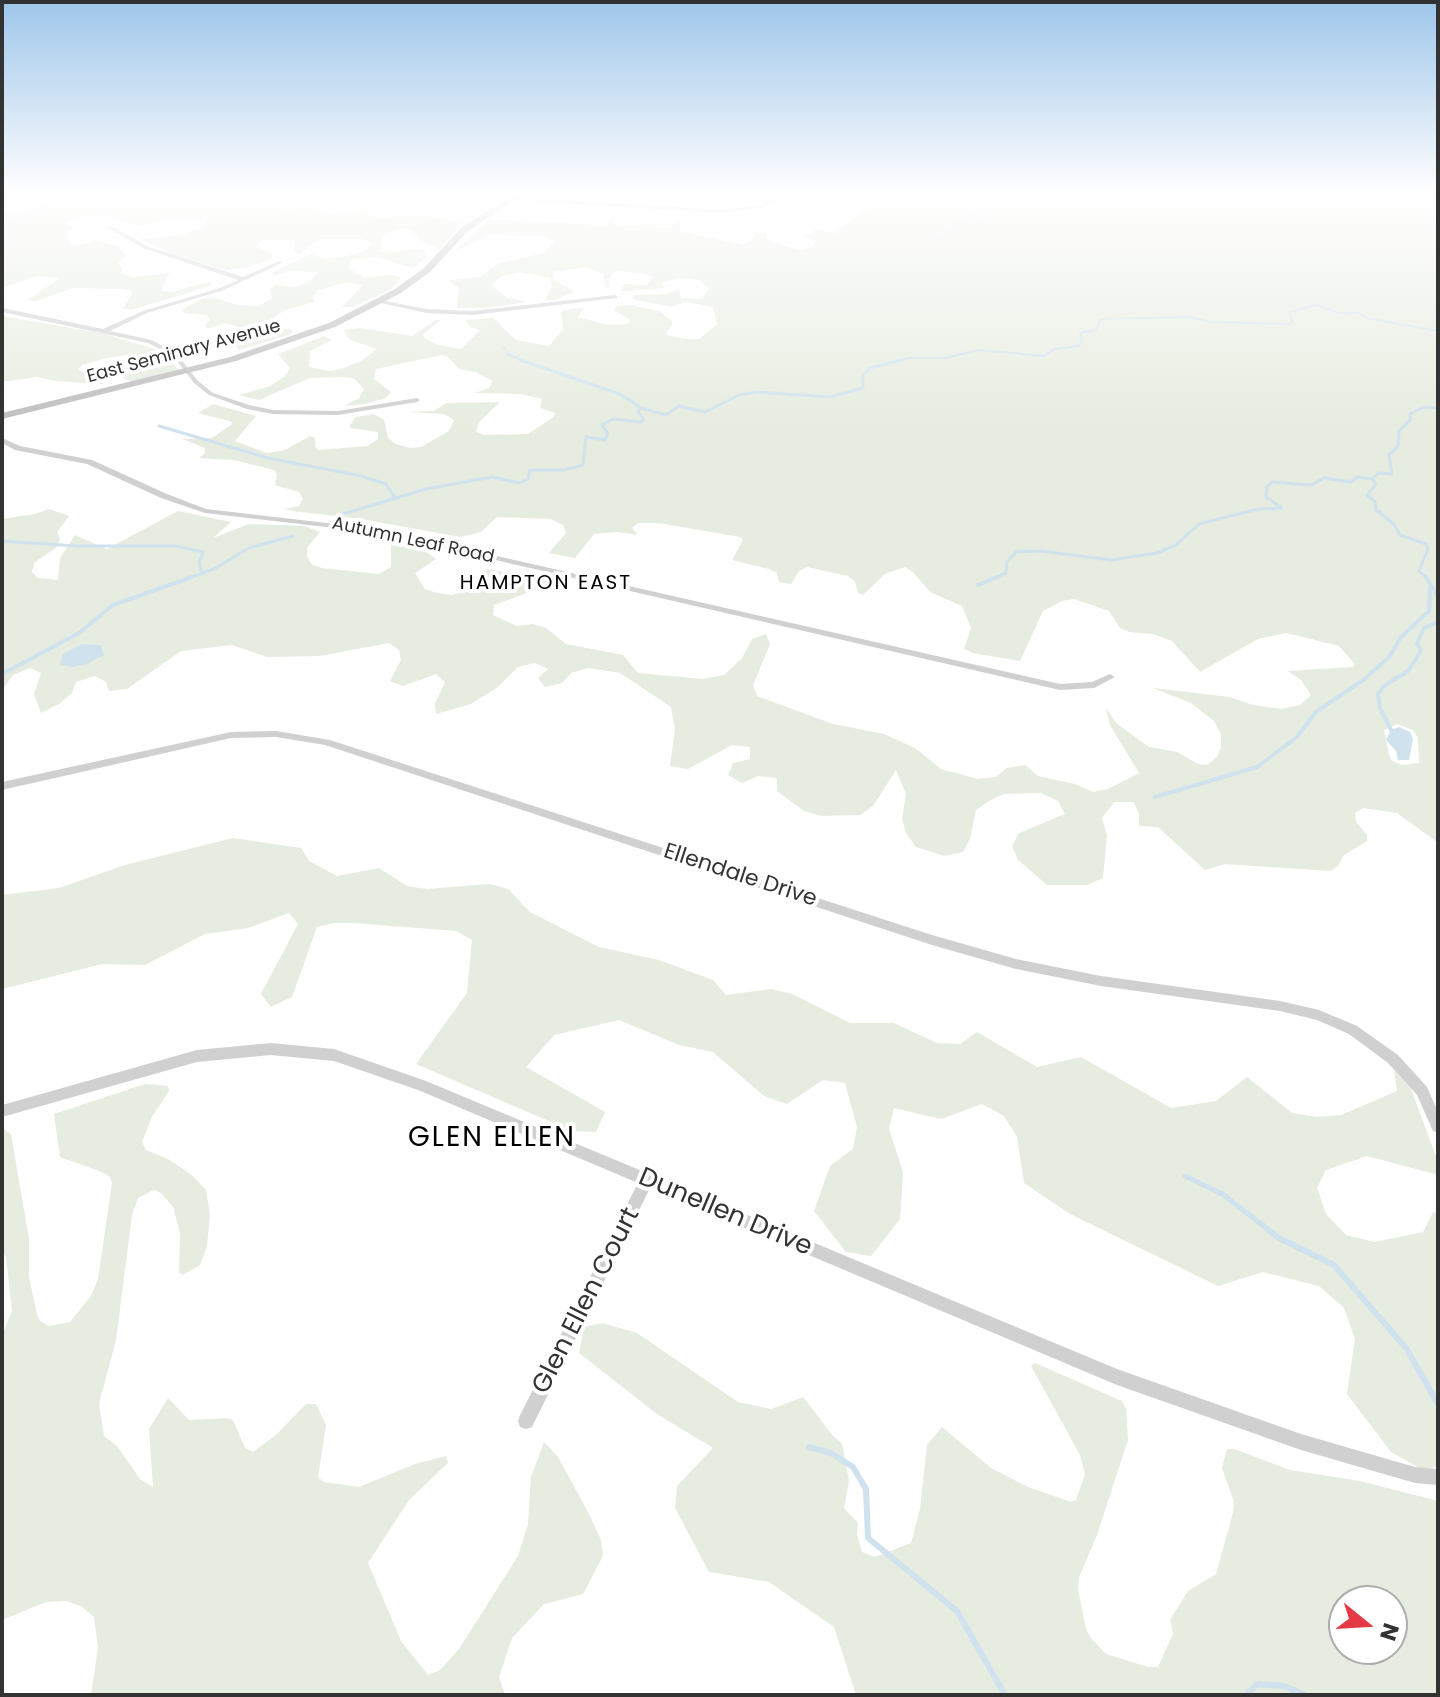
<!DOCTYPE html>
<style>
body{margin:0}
#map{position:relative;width:1440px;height:1697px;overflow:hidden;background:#fff;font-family:Poppins,sans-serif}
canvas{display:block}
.frame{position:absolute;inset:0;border:4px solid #333;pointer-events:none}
.north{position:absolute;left:1328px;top:1585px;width:80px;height:80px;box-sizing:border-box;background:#fff;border:2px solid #adadad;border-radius:50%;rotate:108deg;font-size:22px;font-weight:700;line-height:32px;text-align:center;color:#333}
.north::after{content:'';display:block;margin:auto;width:28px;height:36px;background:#e63946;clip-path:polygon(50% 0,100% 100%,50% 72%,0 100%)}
</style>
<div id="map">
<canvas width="1440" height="1697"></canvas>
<div class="frame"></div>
<div class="north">N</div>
</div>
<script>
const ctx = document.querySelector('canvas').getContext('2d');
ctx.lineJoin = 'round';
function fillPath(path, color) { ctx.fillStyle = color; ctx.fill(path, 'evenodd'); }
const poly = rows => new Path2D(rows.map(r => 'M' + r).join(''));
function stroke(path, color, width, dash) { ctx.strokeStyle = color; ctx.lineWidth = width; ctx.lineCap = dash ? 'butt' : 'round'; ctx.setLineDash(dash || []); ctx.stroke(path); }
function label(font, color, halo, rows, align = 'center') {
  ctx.font = font + ' Poppins,sans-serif'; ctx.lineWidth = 8; ctx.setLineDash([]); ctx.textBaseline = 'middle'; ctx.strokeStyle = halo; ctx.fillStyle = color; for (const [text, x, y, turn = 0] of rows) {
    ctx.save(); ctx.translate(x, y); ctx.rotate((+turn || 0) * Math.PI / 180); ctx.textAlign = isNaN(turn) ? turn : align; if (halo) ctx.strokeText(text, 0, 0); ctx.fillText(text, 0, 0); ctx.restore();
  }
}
fillPath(poly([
 [43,193,223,193,217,197,222,203,241,202,265,193,277,193,251,201,250,204,289,209,308,206,333,214,368,208,367,214,380,218,418,215,465,221,439,249,420,240,411,230,403,228,386,233,382,236,380,251,385,253,415,249,424,250,426,257,413,268,378,257,351,260,348,268,364,277,395,275,401,278,390,290,352,307,342,307,363,285,346,282,318,290,312,298,315,302,285,310,272,319,273,327,292,330,291,334,239,350,235,346,258,332,225,323,207,329,205,325,210,320,207,315,184,313,181,310,204,298,215,298,238,305,259,306,272,298,270,289,276,285,296,287,311,280,318,272,290,271,273,276,273,272,311,254,325,259,346,256,365,251,373,243,362,239,323,239,314,242,299,254,294,251,294,240,264,240,258,243,258,247,273,255,270,259,247,268,226,270,177,256,140,239,182,235,205,226,207,219,172,218,137,226,101,215,81,218,65,223,74,227,66,234,70,244,76,246,96,241,118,246,126,256,118,263,123,269,120,273,133,277,170,273,162,287,163,291,172,292,212,281,210,286,131,310,123,308,132,295,131,291,123,289,73,288,37,301,28,300,60,278,36,276,2,288,2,242,5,241,2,240,2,214,50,203,51,199],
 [887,193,1438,193,1438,843,1397,813,1363,808,1355,813,1356,822,1367,835,1367,841,1343,856,1338,866,1330,871,1225,864,1205,870,1158,827,1139,826,1139,814,1134,802,1114,802,1102,818,1107,835,1103,878,1087,885,1047,885,1018,860,1012,846,1019,833,1065,814,1058,801,1041,793,1003,794,989,801,976,810,970,839,963,852,944,856,916,847,906,833,902,819,906,794,896,770,873,806,860,815,822,816,804,811,777,791,777,778,758,776,742,783,728,775,733,763,750,759,750,747,732,745,688,769,670,766,675,730,671,707,620,673,588,668,571,673,562,683,545,687,538,678,548,669,535,663,518,667,498,687,471,704,436,714,435,704,445,682,436,674,403,686,390,681,401,660,399,650,389,643,320,656,267,657,232,645,181,651,127,689,109,691,106,682,95,676,76,682,72,693,59,704,41,713,34,694,41,673,30,668,13,675,2,690,2,519,35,514,49,509,69,516,57,532,60,539,57,547,34,563,32,572,38,578,58,580,60,558,75,535,107,549,178,511,231,522,213,538,249,524,304,526,320,532,307,548,307,556,311,564,322,568,379,574,391,567,391,543,428,553,436,559,415,573,425,589,437,593,452,595,480,587,487,569,547,579,543,587,494,605,493,615,517,626,533,624,546,628,566,644,623,655,638,673,703,679,724,675,742,658,752,639,766,634,770,644,753,685,757,696,833,724,884,734,915,748,941,769,978,779,995,777,1007,768,1025,765,1038,776,1075,784,1093,792,1108,789,1139,773,1110,725,1106,708,1116,723,1149,747,1177,752,1198,764,1207,765,1217,757,1221,747,1221,734,1214,721,1191,703,1153,688,1229,697,1253,705,1281,709,1300,705,1311,695,1301,680,1288,671,1353,667,1355,664,1339,646,1287,633,1258,639,1200,672,1172,641,1153,634,1129,632,1120,628,1109,611,1074,599,1062,601,1043,611,1020,661,973,653,964,649,971,628,962,606,930,592,913,572,905,567,885,574,863,595,858,593,855,582,848,576,807,567,799,571,791,584,779,582,777,573,769,569,732,560,743,540,740,537,659,523,638,523,632,528,638,535,617,532,594,534,575,558,549,553,566,533,563,525,551,519,497,517,481,532,460,537,362,519,292,511,285,509,299,506,303,499,299,492,275,485,277,475,274,470,234,460,199,458,205,453,205,448,182,439,212,438,231,425,232,422,226,420,198,413,213,404,256,416,235,441,267,453,285,450,310,436,315,438,315,446,318,450,368,446,378,439,378,432,351,428,350,425,356,417,374,414,384,420,388,438,396,444,410,448,421,447,449,431,454,420,444,414,408,412,434,411,446,403,500,402,479,422,476,432,484,435,528,434,554,417,555,413,540,408,542,399,521,394,475,393,489,388,493,381,475,372,459,369,448,357,442,355,376,369,374,379,391,392,386,398,365,404,344,406,359,398,364,389,355,379,344,377,310,378,259,400,239,395,270,386,285,376,290,368,278,354,325,336,332,340,310,351,309,367,330,371,341,369,361,361,377,349,350,340,343,330,361,328,412,336,436,320,441,320,423,334,424,338,438,345,461,349,480,330,470,327,465,320,493,318,516,340,549,346,563,329,561,311,584,307,578,317,608,325,627,324,630,320,614,310,617,306,630,305,659,311,673,322,666,335,686,339,699,339,717,324,713,307,687,302,671,307,632,299,634,295,665,294,679,289,681,298,701,299,709,289,699,280,678,278,662,282,664,288,626,291,620,291,624,284,647,285,654,277,642,273,615,271,609,279,609,287,606,288,603,274,587,267,553,272,553,279,574,292,555,300,545,300,552,286,550,278,521,272,501,276,492,286,508,298,528,302,486,308,457,308,459,288,449,280,479,277,500,263,544,253,555,240,541,236,490,235,455,251,489,219,604,225,612,216,616,217,614,224,664,228,669,228,682,218,679,231,743,245,753,240,755,234,766,232,768,241,802,251,814,246,815,242,804,236,814,232,814,228,834,233],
 [1397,724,1413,730,1418,738,1419,763,1402,765,1392,761,1389,755,1384,730],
 [2,316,105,334,158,350,179,370,142,382,130,381,123,378,126,372,150,358,134,354,106,358,82,365,78,370,101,379,103,384,56,381,37,377,2,382],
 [233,838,301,848,309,861,337,876,379,868,407,886,427,889,490,884,508,889,530,912,599,947,659,960,713,980,726,995,771,989,792,994,850,1023,894,1023,937,1043,960,1044,977,1032,1037,1067,1081,1057,1171,1108,1216,1101,1247,1077,1292,1113,1317,1117,1341,1115,1397,1091,1394,1070,1411,1089,1438,1162,1438,1175,1367,1156,1326,1170,1317,1188,1326,1214,1346,1235,1375,1242,1423,1232,1433,1212,1438,1213,1438,1466,1423,1470,1391,1452,1347,1394,1355,1339,1344,1308,1319,1286,1263,1272,1218,1286,1070,1214,1024,1183,1017,1137,1004,1116,982,1104,941,1119,894,1108,889,1129,903,1172,900,1219,871,1256,846,1252,814,1211,830,1166,853,1149,857,1127,845,1083,823,1080,787,1104,764,1096,713,1052,679,1045,619,1020,554,1035,526,1067,605,1112,596,1132,572,1131,416,1064,467,993,472,940,456,931,354,923,334,923,317,927,292,997,271,1007,261,994,298,924,289,913,248,928,205,934,145,965,102,964,2,989,2,895,59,888,125,865],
 [145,1084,168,1086,169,1091,152,1117,142,1142,146,1150,168,1159,193,1176,206,1190,210,1214,207,1246,200,1265,183,1275,179,1273,180,1233,173,1207,161,1193,154,1190,138,1198,132,1215,116,1340,99,1404,104,1436,117,1446,140,1479,153,1487,149,1429,168,1398,189,1420,226,1418,233,1420,245,1448,253,1452,276,1435,306,1404,316,1404,326,1425,318,1477,324,1482,359,1487,415,1464,446,1456,448,1463,409,1500,368,1563,401,1641,428,1675,440,1670,459,1649,518,1556,528,1524,531,1477,544,1442,558,1457,588,1512,601,1540,603,1556,583,1594,544,1604,512,1638,499,1677,505,1695,91,1695,98,1647,94,1617,81,1606,66,1601,46,1602,2,1620,2,1335,12,1311,6,1257,2,1252,2,1128,11,1134,29,1239,29,1277,37,1314,40,1321,49,1326,70,1322,91,1296,98,1279,112,1183,110,1177,102,1172,60,1157,54,1114],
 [602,1323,637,1333,738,1402,771,1409,803,1397,834,1437,842,1443,849,1481,844,1508,858,1523,857,1535,862,1552,875,1557,911,1543,920,1509,927,1445,942,1427,991,1468,1028,1487,1071,1502,1076,1500,1085,1474,1080,1455,1031,1366,1035,1363,1122,1401,1126,1408,1128,1440,1097,1535,1079,1577,1078,1589,1086,1629,1091,1638,1106,1654,1148,1667,1158,1667,1173,1634,1170,1620,1188,1591,1216,1574,1233,1513,1234,1502,1222,1468,1227,1449,1234,1449,1290,1470,1360,1481,1438,1501,1438,1695,856,1695,834,1627,769,1582,709,1572,675,1508,677,1486,713,1448,657,1414,579,1353,584,1327],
 [1344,1601,1392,1601,1392,1649,1344,1649]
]), '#e6ecdf');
fillPath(poly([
 [82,644,100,645,104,655,87,664,73,667,60,665,63,654],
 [1399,727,1410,732,1413,739,1409,760,1398,760,1396,751,1386,740,1391,730]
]), '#cfe2ee');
stroke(poly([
 [1184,193,1201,201],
 [984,223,989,208,1010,193],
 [2,228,24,216,97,193],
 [2,239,6,240,2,246],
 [939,239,977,211,989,208],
 [2,249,2,255],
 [504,347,507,354,526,362],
 [893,362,908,358,946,358,978,350,1044,356,1054,349,1079,346,1082,340,1080,333,1096,330,1100,320,1105,319,1190,317,1211,322,1289,324,1292,322,1290,312,1317,305,1339,313,1359,313,1366,318,1438,331]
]), '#cfe2ee', 2);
stroke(poly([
 [520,360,620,394,641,408],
 [159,426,268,458,361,476,386,484,394,496],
 [1373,479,1376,485,1367,495,1375,502,1376,510,1394,524,1400,535,1426,544,1428,548,1419,571,1428,579],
 [343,514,426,489,492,477,520,483,528,479,530,470,564,470,583,465,586,437,605,440,608,434,602,425,613,419,641,422,644,420,638,411,641,408,666,415,679,406,705,412,739,395,757,392,830,397,863,388,863,375,870,368,901,360],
 [2,541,77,546,175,546,203,552,199,562,202,574],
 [186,579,214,569,249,548,293,536],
 [992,579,1006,573,1007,562,1016,552,1041,551,1111,560,1157,553,1176,545,1199,524,1259,509,1282,508,1266,497,1267,487,1272,482,1311,485,1324,478,1351,482,1357,477,1372,479,1378,473,1392,474,1389,455,1398,446,1399,431,1410,420,1410,414,1424,407,1438,408]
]), '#cfe2ee', 3);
stroke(poly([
 [1426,577,1438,597],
 [978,585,997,577],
 [4,673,79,633,113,605,192,577],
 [1391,730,1380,708,1378,694,1384,686,1408,671,1421,651,1417,643,1424,628,1438,622],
 [1155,797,1257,767,1297,737,1316,712,1366,678,1390,656,1401,637,1429,611,1430,587]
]), '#cfe2ee', 4);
stroke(poly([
 [1185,1176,1224,1195,1262,1225]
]), '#cfe2ee', 5);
stroke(poly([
 [1260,1223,1277,1237,1334,1265,1406,1348,1438,1404],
 [809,1447,831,1453,853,1467,866,1489,868,1538,957,1611,1005,1695],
 [1246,1695,1257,1684,1284,1686,1305,1695]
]), '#cfe2ee', 6);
fillPath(poly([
 [8,193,16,193,2,199,2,195,8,193],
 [390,193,428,193,720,209,758,206,784,193,791,193,761,208,720,213,390,193],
 [108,226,112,226,147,246,243,277,279,261,284,262,224,290,147,313,110,331,152,340,177,354,198,381,213,393,249,405,273,410,338,411,417,398,420,400,417,402,338,415,273,414,247,409,209,395,194,383,173,356,148,343,2,312,2,308,103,329,143,311,220,288,238,280,143,248,108,228,108,226],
 [615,295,617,296,617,298,473,315,426,313,377,302,380,300,426,309,473,311,615,295],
 [2,438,20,446,92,460,167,494,206,509,378,529,1060,684,1092,682,1110,674,1115,677,1094,688,1060,690,378,533,205,513,161,498,87,464,15,450,2,443,2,438],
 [276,731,330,740,932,935,1016,959,1101,976,1280,1001,1319,1010,1357,1026,1398,1055,1427,1087,1438,1112,1438,1133,1433,1131,1417,1095,1388,1063,1349,1034,1317,1020,1280,1011,1101,986,1016,969,932,945,325,745,276,737,231,738,2,790,2,782,231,732,276,731],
 [271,1043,334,1049,426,1081,1117,1369,1301,1434,1415,1467,1438,1469,1438,1485,1415,1483,1301,1450,1117,1385,650,1188,532,1427,526,1429,520,1427,518,1421,520,1415,638,1183,418,1090,334,1061,271,1055,197,1062,2,1117,2,1105,197,1050,271,1043]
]), '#d0d0d0');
fillPath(poly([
 [517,193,526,193,468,231,430,272,401,293,335,327,236,361,2,419,2,413,230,357,329,323,395,289,424,268,462,227,517,193]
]), '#bdbdbd');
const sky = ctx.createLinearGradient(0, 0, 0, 431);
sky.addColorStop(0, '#9ec6ea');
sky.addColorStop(0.45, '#fff');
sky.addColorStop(1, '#ffffff00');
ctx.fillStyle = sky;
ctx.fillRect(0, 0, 1440, 431);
label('18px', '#333', '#fff', [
 ["East Seminary Avenue",184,352,-15],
 ["Autumn Leaf Road",413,541,12]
]);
ctx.letterSpacing = '2px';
label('20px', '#000', '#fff', [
 ["HAMPTON EAST",546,584]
]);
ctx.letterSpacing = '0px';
label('22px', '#333', '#fff', [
 ["Ellendale Drive",740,876,18]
]);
label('26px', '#333', '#fff', [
 ["Dunellen Drive",725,1213,23],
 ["Glen Ellen Court",587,1301,-63]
]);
ctx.letterSpacing = '2px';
label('28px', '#000', '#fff', [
 ["GLEN ELLEN",492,1139]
]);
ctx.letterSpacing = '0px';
</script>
